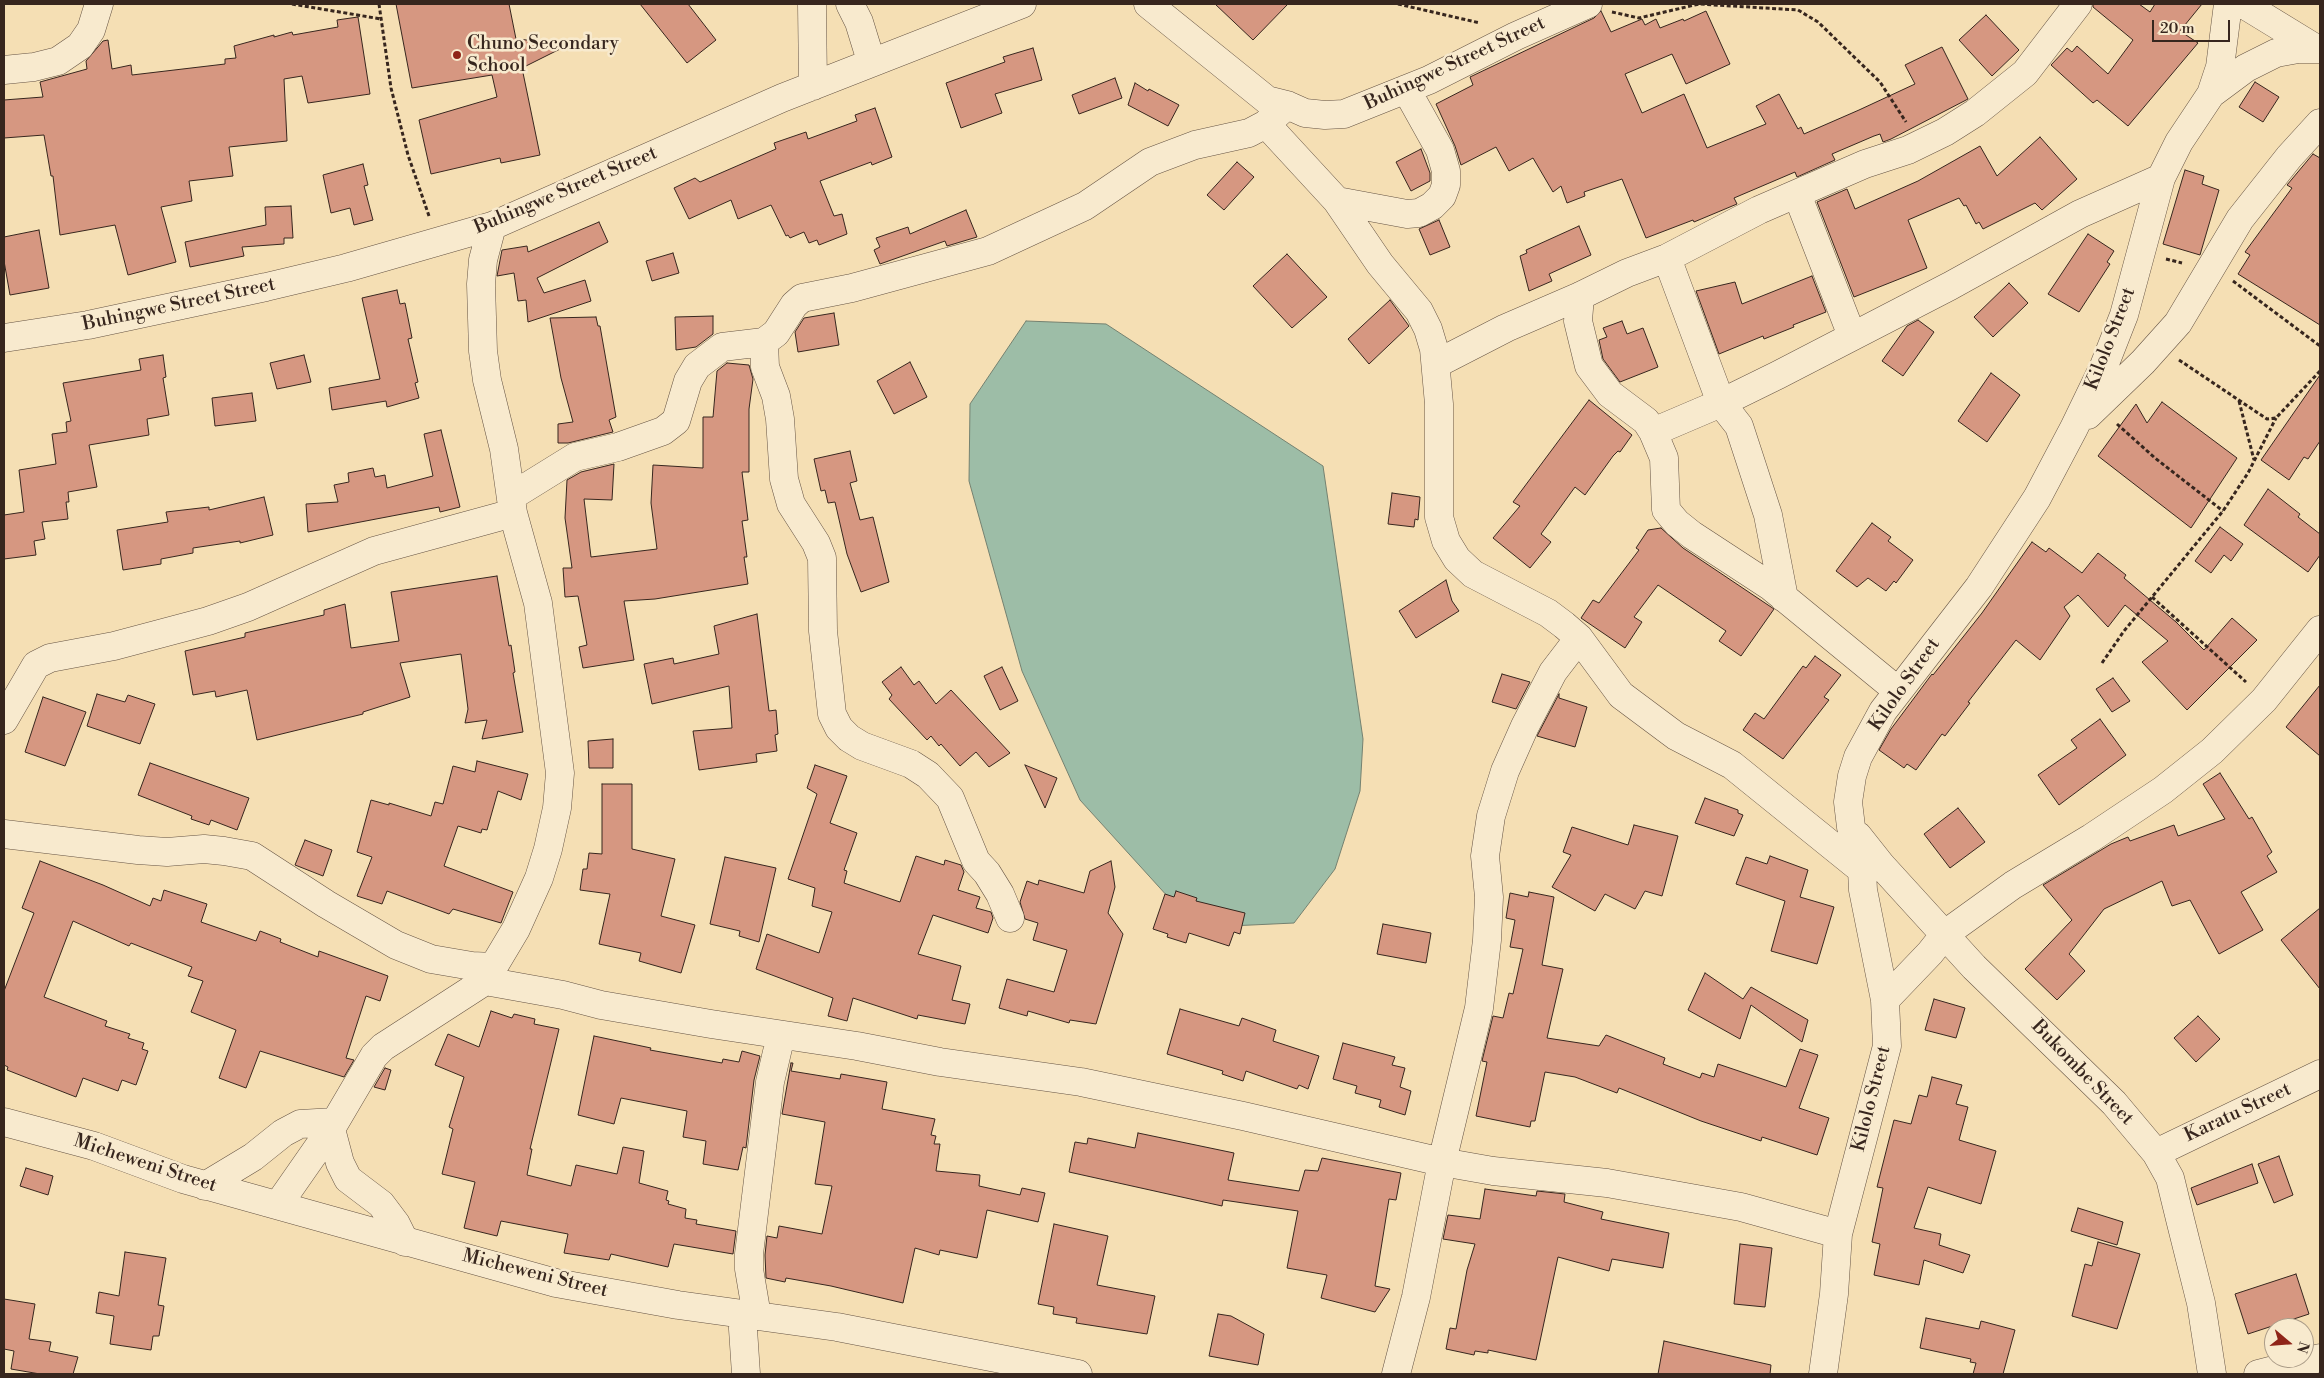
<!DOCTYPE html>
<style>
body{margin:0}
#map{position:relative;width:2324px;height:1378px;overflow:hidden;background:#f5dfb4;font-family:"Libre Bodoni",serif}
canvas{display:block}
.frame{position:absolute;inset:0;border:5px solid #37261e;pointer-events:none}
.north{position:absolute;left:2264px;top:1318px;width:50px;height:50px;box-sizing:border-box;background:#f8eace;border:1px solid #ab9c88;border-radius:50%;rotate:108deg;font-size:14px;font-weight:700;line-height:20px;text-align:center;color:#37261e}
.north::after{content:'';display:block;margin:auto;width:18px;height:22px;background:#8f2418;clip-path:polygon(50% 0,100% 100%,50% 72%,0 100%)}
.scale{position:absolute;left:2152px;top:20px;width:78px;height:22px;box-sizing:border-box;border:2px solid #37261e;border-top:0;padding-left:6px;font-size:15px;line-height:18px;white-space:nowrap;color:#37261e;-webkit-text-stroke:4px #f8eace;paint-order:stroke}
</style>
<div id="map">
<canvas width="2324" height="1378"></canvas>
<div class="frame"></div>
<div class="north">N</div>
<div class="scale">20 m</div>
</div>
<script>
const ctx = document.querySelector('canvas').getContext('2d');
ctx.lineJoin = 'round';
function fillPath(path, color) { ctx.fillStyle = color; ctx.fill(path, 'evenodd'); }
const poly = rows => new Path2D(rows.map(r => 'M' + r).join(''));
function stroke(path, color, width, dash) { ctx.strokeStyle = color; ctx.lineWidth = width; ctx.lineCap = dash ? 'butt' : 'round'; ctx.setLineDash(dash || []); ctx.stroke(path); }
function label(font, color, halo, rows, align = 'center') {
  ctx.font = font + ' "Libre Bodoni",serif'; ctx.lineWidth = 5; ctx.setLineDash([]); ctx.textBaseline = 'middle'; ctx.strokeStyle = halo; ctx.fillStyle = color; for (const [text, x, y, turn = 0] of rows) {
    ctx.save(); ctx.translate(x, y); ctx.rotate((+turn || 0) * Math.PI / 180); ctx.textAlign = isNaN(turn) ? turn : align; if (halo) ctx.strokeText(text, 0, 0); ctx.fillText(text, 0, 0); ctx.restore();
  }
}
const water = poly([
 [1026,321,1106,324,1323,466,1363,739,1360,791,1335,869,1294,923,1230,926,1179,909,1080,800,1022,671,969,481,970,404,1026,321]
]);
fillPath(water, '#9dbda7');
stroke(water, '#748170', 1);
const building = poly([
 [396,4,509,4,516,39,570,44,522,68,540,155,501,163,500,158,431,174,419,120,497,97,492,75,412,88,396,4],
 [640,4,688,4,716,40,687,63,640,4],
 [1215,4,1288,4,1253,40,1215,4],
 [2093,4,2139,4,2150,12,2155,4,2202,4,2180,31,2198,43,2128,126,2097,100,2093,103,2051,65,2067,48,2072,52,2077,46,2108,74,2133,40,2093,7,2093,4],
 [1601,11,1611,32,1642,19,1645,25,1656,19,1660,28,1683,19,1684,21,1706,11,1730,64,1686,84,1672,54,1625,74,1642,113,1684,94,1707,148,1766,124,1756,106,1779,94,1798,129,1801,127,1804,134,1859,110,1915,84,1905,65,1942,47,1968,99,1891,139,1883,142,1880,134,1874,136,1832,154,1835,160,1797,177,1795,172,1734,198,1737,204,1694,222,1693,220,1646,238,1622,179,1584,192,1585,196,1567,203,1561,186,1553,192,1533,158,1509,171,1496,147,1461,165,1455,146,1436,104,1473,85,1470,77,1594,18,1601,11],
 [1986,15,2019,50,1992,76,1959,40,1986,15],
 [358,17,370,94,308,103,302,76,284,79,287,141,229,147,233,176,189,181,192,201,161,207,176,262,128,275,115,225,60,235,53,176,51,176,44,135,4,138,4,100,43,97,40,82,87,69,86,61,103,41,108,40,112,69,131,65,132,75,225,64,225,59,236,58,234,46,274,35,274,37,292,32,293,35,338,27,337,20,358,17],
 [1033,48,1042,80,995,94,1002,113,961,128,946,83,1005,62,1003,57,1033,48],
 [1115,78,1122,98,1079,114,1072,95,1115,78],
 [2255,82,2279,97,2263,122,2239,107,2255,82],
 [1135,83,1148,91,1149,89,1179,105,1168,126,1128,105,1135,83],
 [875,108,892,157,872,165,871,162,820,181,834,216,842,214,847,234,819,245,817,240,809,243,804,232,790,238,788,235,786,236,771,205,738,219,731,200,689,219,674,188,695,178,700,182,776,149,774,143,806,132,808,139,857,121,855,115,875,108],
 [2040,137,2077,179,2042,210,2035,203,1983,229,1979,222,1976,224,1966,205,1964,206,1959,198,1908,220,1927,268,1854,297,1817,202,1847,189,1855,209,1918,181,1980,146,1997,176,2040,137],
 [1421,149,1430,173,1430,181,1411,191,1396,162,1421,149],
 [2313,154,2320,158,2320,325,2238,274,2250,255,2245,252,2292,188,2287,185,2313,154],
 [1237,162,1254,177,1224,210,1207,195,1237,162],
 [363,164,368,185,364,186,373,220,354,225,350,208,331,213,323,175,363,164],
 [2185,170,2204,176,2202,184,2219,190,2200,255,2163,244,2185,170],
 [291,206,293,238,284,238,284,244,242,247,244,256,190,267,185,242,266,225,265,207,291,206],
 [966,210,977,237,947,246,945,241,880,264,874,250,880,247,876,238,908,227,910,234,966,210],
 [1439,220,1450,247,1430,255,1419,229,1439,220],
 [599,222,608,242,537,278,544,293,585,280,591,301,528,322,526,300,518,301,514,273,497,276,502,250,527,246,528,252,599,222],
 [1579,226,1591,255,1549,274,1552,281,1529,291,1520,256,1527,253,1526,250,1579,226],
 [39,230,49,288,10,295,4,261,4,237,39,230],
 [2088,234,2114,251,2107,262,2110,264,2079,312,2048,294,2088,234],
 [673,253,679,273,652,281,646,261,673,253],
 [1287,254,1327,297,1292,328,1253,286,1287,254],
 [1812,276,1826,312,1793,325,1794,327,1764,339,1763,336,1719,354,1696,291,1735,282,1742,304,1812,276],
 [2009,283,2028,303,1993,337,1974,317,2009,283],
 [397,290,400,304,405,303,412,338,408,339,418,382,415,383,419,398,387,407,386,401,332,410,329,388,380,379,362,298,397,290],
 [1390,300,1409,326,1369,364,1348,339,1390,300],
 [834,313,839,345,798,352,795,332,804,318,834,313],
 [713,316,713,334,696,347,676,350,675,317,713,316],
 [596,317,598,326,600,326,616,417,609,420,613,432,568,443,558,443,558,424,573,422,561,378,550,318,596,317],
 [1918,320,1934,332,1903,376,1882,361,1907,326,1918,320],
 [1622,321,1627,334,1643,328,1658,367,1620,382,1603,359,1599,340,1607,337,1603,328,1622,321],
 [163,355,166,377,163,378,169,415,147,419,149,435,89,445,97,487,68,492,69,502,66,502,68,519,42,522,45,539,34,541,36,555,4,559,4,515,24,512,19,470,56,464,52,434,67,432,66,422,71,421,63,383,141,370,139,359,163,355],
 [304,355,311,382,277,389,270,363,304,355],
 [910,362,927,397,894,414,877,381,910,362],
 [727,363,749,365,753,379,749,409,749,472,742,472,748,520,742,521,747,557,744,557,748,584,655,599,624,601,634,660,583,668,579,647,587,645,578,596,565,597,563,568,572,568,565,518,567,480,581,472,614,464,612,500,584,499,591,557,657,549,651,503,653,465,703,468,703,417,713,417,717,371,727,363],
 [1991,373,2020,395,1987,442,1958,421,1991,373],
 [2320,375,2320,441,2308,459,2304,457,2289,480,2261,460,2320,375],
 [252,393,256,421,215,426,212,398,252,393],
 [1589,400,1632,435,1620,452,1618,451,1613,456,1585,495,1575,487,1541,534,1551,542,1530,568,1493,538,1520,506,1513,502,1589,400],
 [2162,402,2237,458,2191,528,2098,456,2136,404,2147,423,2162,402],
 [441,430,460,507,440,512,439,507,308,532,306,504,338,502,334,485,349,482,348,473,373,468,375,477,385,475,387,488,433,476,424,434,441,430],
 [850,451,857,481,850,483,860,520,873,517,889,582,861,592,847,554,835,502,828,503,825,490,821,491,814,459,850,451],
 [2268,489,2300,514,2298,517,2320,534,2320,555,2308,572,2244,525,2268,489],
 [1392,493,1420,497,1418,520,1415,519,1414,527,1388,524,1392,493],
 [264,497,273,535,240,543,240,541,193,548,193,553,161,559,161,564,123,570,117,530,168,522,166,512,209,507,209,510,264,497],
 [1872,523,1891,537,1888,541,1913,560,1896,583,1894,581,1886,591,1868,578,1857,587,1836,571,1872,523],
 [2220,527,2243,544,2231,561,2224,555,2211,573,2195,561,2220,527],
 [1661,528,1683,548,1774,609,1741,656,1719,641,1726,631,1658,585,1634,617,1642,622,1625,648,1581,618,1593,600,1599,603,1639,550,1636,548,1648,530,1661,528],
 [2032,542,2046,552,2049,548,2082,573,2098,553,2126,575,2124,578,2176,622,2204,650,2232,618,2257,640,2187,710,2142,662,2168,641,2125,605,2108,627,2078,595,2064,607,2070,616,2040,660,2016,640,1968,702,1970,703,1945,736,1942,734,1916,770,1907,764,1904,768,1879,750,1891,729,1932,674,1933,675,1982,613,2032,542],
 [497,576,507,635,509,646,511,645,515,672,513,673,523,732,482,739,487,720,465,723,468,709,461,654,400,663,410,697,363,712,363,714,257,740,247,690,216,697,215,691,193,695,185,651,245,637,245,633,324,615,324,610,345,604,351,648,399,641,391,592,497,576],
 [1446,580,1452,601,1459,611,1416,638,1399,611,1446,580],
 [757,614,769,711,776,710,778,734,775,735,777,751,756,754,757,762,699,770,693,731,732,728,729,686,652,704,644,664,673,658,674,664,719,654,714,626,757,614],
 [1815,656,1841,675,1824,697,1829,700,1783,759,1743,730,1755,713,1764,719,1803,666,1806,668,1815,656],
 [901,667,914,685,919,681,936,704,951,690,1010,753,989,767,976,752,960,766,941,744,939,746,931,736,927,740,889,699,892,695,882,682,901,667],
 [1002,667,1018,701,1000,710,984,676,1002,667],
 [1502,674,1530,682,1516,709,1492,702,1502,674],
 [2113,678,2130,701,2112,712,2096,689,2113,678],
 [2320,685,2320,756,2286,727,2320,685],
 [97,694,125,702,128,695,155,704,140,744,87,726,97,694],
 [1559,694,1559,698,1587,707,1575,747,1537,736,1559,694],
 [43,697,86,712,65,766,25,752,43,697],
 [2100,719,2126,755,2059,805,2038,775,2077,748,2071,740,2100,719],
 [613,739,613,768,589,768,588,741,613,739],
 [477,761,528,774,521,800,498,791,487,830,482,829,481,833,458,826,444,866,513,892,501,923,453,909,449,914,387,891,382,904,357,896,372,857,357,852,371,800,389,805,389,803,431,816,435,802,443,804,453,766,475,772,477,761],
 [150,763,249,798,237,830,211,820,209,825,191,819,192,816,138,795,150,763],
 [815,765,847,776,830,823,857,833,844,870,847,871,844,883,900,902,916,856,944,865,945,860,961,865,964,872,958,890,980,897,976,908,991,912,993,918,988,933,933,915,918,954,961,966,952,1000,970,1004,965,1024,918,1015,917,1019,853,998,847,1021,828,1016,833,998,756,969,767,934,819,953,832,912,812,906,815,888,788,879,817,794,807,788,815,765],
 [1025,765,1057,778,1045,808,1025,765],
 [2220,773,2249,819,2252,817,2272,852,2267,856,2277,872,2241,892,2263,930,2219,954,2190,900,2172,906,2162,881,2104,909,2069,954,2085,971,2057,1000,2025,969,2072,920,2043,885,2111,844,2128,837,2130,841,2174,825,2178,836,2225,819,2203,784,2220,773],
 [602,784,632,784,632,849,675,859,661,916,695,925,681,973,639,961,641,953,599,944,610,894,580,890,583,869,587,869,589,853,602,854,602,784],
 [1705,798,1738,810,1738,813,1743,815,1734,836,1695,823,1705,798],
 [1958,808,1985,842,1950,868,1924,834,1958,808],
 [1634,825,1678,836,1662,896,1645,891,1635,909,1605,894,1595,911,1552,887,1571,855,1563,852,1572,827,1628,845,1634,825],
 [305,840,332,850,323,876,295,865,305,840],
 [1770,856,1808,870,1800,897,1834,907,1817,964,1771,951,1785,901,1736,884,1746,857,1767,864,1770,856],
 [725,857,776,868,759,942,739,936,740,931,710,924,725,857],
 [40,861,103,885,150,906,153,898,161,901,164,890,207,904,201,922,256,941,260,931,281,939,280,942,318,957,319,951,388,976,380,1001,366,996,346,1058,354,1060,344,1077,260,1051,246,1088,219,1078,236,1030,191,1012,203,981,188,976,192,967,131,943,129,946,73,921,44,997,107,1021,105,1026,130,1034,128,1038,144,1043,142,1049,148,1051,136,1085,122,1080,118,1091,83,1078,76,1097,7,1070,8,1067,4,1065,4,991,34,913,22,908,40,861],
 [1111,861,1115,887,1108,913,1123,934,1096,1024,1070,1020,1069,1023,1028,1011,1027,1016,999,1008,1007,979,1054,992,1067,950,1033,940,1038,923,1025,919,1020,902,1027,881,1038,885,1039,880,1084,893,1090,871,1111,861],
 [1176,891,1197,898,1196,901,1245,913,1240,934,1234,932,1229,946,1189,933,1186,943,1167,937,1168,934,1153,929,1165,894,1174,897,1176,891],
 [1529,892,1554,897,1542,965,1563,969,1547,1038,1599,1046,1606,1035,1665,1058,1663,1064,1700,1078,1702,1073,1714,1077,1718,1064,1786,1087,1800,1049,1818,1055,1799,1108,1829,1118,1817,1155,1762,1137,1761,1141,1701,1121,1619,1088,1617,1093,1575,1077,1545,1072,1535,1121,1531,1121,1530,1127,1476,1116,1487,1062,1482,1061,1493,1016,1503,1018,1509,993,1513,994,1523,949,1510,947,1515,920,1506,918,1510,893,1528,897,1529,892],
 [2320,908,2320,989,2281,940,2320,908],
 [1383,924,1431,933,1426,963,1377,954,1383,924],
 [1705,973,1743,999,1751,987,1808,1020,1802,1042,1751,1005,1740,1039,1688,1010,1705,973],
 [1934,999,1965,1008,1956,1038,1925,1030,1934,999],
 [1180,1009,1239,1026,1242,1018,1276,1030,1273,1041,1319,1056,1308,1089,1299,1085,1297,1089,1246,1071,1243,1081,1222,1074,1223,1071,1167,1054,1180,1009],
 [491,1011,512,1018,514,1014,535,1019,534,1024,559,1029,530,1149,532,1149,527,1175,571,1186,576,1165,617,1174,623,1147,644,1151,639,1183,668,1191,666,1200,669,1201,668,1204,686,1209,685,1218,697,1220,696,1224,736,1231,733,1254,674,1244,668,1267,611,1254,609,1260,564,1253,568,1234,501,1221,497,1236,464,1228,475,1182,442,1174,453,1129,449,1127,464,1077,435,1065,448,1034,479,1047,491,1011],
 [2198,1016,2220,1039,2196,1062,2174,1038,2198,1016],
 [594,1036,651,1048,650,1050,722,1063,723,1059,739,1062,742,1051,760,1056,754,1080,746,1148,743,1147,738,1170,703,1164,706,1141,683,1137,687,1111,621,1098,614,1124,578,1115,594,1036],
 [1343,1043,1395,1057,1392,1065,1405,1068,1400,1087,1411,1091,1405,1115,1379,1107,1381,1100,1355,1093,1357,1086,1333,1079,1343,1043],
 [791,1063,793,1063,791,1071,840,1079,841,1074,887,1082,882,1109,935,1119,931,1135,936,1136,934,1144,940,1144,936,1171,980,1175,979,1186,1020,1195,1022,1188,1045,1193,1038,1222,987,1210,977,1258,940,1250,939,1255,915,1248,903,1303,831,1286,786,1278,785,1282,766,1278,765,1255,767,1236,777,1238,779,1226,822,1234,832,1186,815,1184,825,1122,782,1114,791,1063],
 [385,1068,391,1070,385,1090,374,1087,385,1068],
 [1932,1077,1962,1085,1956,1104,1968,1107,1959,1140,1996,1151,1981,1204,1928,1187,1914,1228,1941,1234,1939,1245,1970,1255,1963,1273,1924,1260,1919,1285,1874,1275,1880,1244,1872,1242,1883,1188,1877,1187,1894,1120,1911,1124,1919,1095,1927,1097,1932,1077],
 [1138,1133,1234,1153,1228,1180,1299,1191,1305,1170,1318,1171,1322,1158,1401,1173,1396,1200,1389,1199,1375,1286,1390,1289,1375,1312,1321,1298,1327,1275,1287,1268,1298,1211,1223,1200,1222,1206,1069,1172,1075,1142,1087,1144,1088,1138,1135,1148,1138,1133],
 [2279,1156,2293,1195,2274,1203,2258,1164,2279,1156],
 [2252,1164,2258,1183,2197,1205,2191,1188,2252,1164],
 [26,1168,53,1176,48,1195,20,1186,26,1168],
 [1485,1189,1536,1196,1537,1191,1565,1194,1564,1202,1603,1212,1601,1219,1669,1233,1663,1268,1612,1259,1609,1271,1558,1257,1536,1360,1488,1350,1488,1353,1475,1351,1474,1355,1446,1349,1450,1328,1456,1329,1467,1270,1475,1244,1443,1239,1448,1215,1480,1219,1485,1189],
 [2078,1208,2123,1222,2117,1245,2071,1231,2078,1208],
 [1054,1224,1108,1236,1097,1285,1155,1296,1147,1334,1076,1323,1077,1318,1053,1314,1054,1307,1038,1304,1054,1224],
 [2098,1242,2140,1254,2117,1329,2072,1316,2085,1264,2092,1266,2098,1242],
 [1740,1244,1772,1248,1765,1307,1734,1304,1740,1244],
 [125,1252,166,1258,158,1305,164,1306,159,1336,153,1336,151,1350,110,1344,114,1316,96,1313,99,1292,119,1296,125,1252],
 [2296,1274,2309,1314,2248,1334,2235,1294,2296,1274],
 [4,1299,35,1304,29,1339,51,1342,49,1351,78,1357,73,1374,40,1374,11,1369,14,1351,4,1349,4,1299],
 [1218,1314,1231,1316,1264,1334,1258,1365,1209,1356,1218,1314],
 [1926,1318,1979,1329,1981,1321,2015,1330,2003,1374,1973,1374,1976,1363,1970,1362,1971,1359,1920,1348,1926,1318],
 [1664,1341,1771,1365,1770,1374,1658,1374,1664,1341]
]);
fillPath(building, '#d69781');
stroke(building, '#37261e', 1);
const minor = poly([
 [812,4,813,86],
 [850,4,859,22,871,61],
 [1148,4,1267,100,1287,105,1305,113,1325,115,1344,114,1429,80,1516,36,1588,4],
 [2243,4,2315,48],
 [4,70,34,67,58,61,80,46,91,30,99,4],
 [2211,94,2220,67,2228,4],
 [1266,124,1337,201,1380,264,1419,311,1428,329,1434,349,1439,404,1439,517,1446,541,1457,559,1473,574,1548,613,1564,625,1579,638,1621,695,1676,736,1732,765,1862,870],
 [1797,194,1852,336],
 [1337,201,1407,214,1419,213,1432,206,1442,196,1446,185,1446,171,1440,150,1406,89],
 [1667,258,1721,403,1739,426,1768,515,1784,598],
 [1580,296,1578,321,1589,366,1610,394,1646,421,1653,432,1664,458,1666,510,1677,523,1692,535,1770,586,1898,691],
 [4,338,88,325,266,287,346,268,492,226,782,98,1022,4],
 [764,342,765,367,776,396,780,419,784,479,791,504,816,543,822,558,823,631,832,714,839,728,849,738,862,746,911,764,928,775,950,798,976,861,987,873,1000,894,1010,918],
 [1436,364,1506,328,1580,296,1627,273,1667,258,1759,210,1865,164,1908,150,1945,132,1975,113,2025,73,2078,4],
 [2088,415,2143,362,2178,323,2240,219,2289,157,2320,123],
 [1653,432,1721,403,1778,375,1950,286,2080,214,2161,178],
 [512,496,575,457,618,447,663,431,676,421,688,381,697,366,722,347,764,342,776,333,794,305,802,298,852,288,988,251,1085,206,1150,162,1195,145,1249,133,1266,124,1287,105],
 [4,720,36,665,50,658,114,646,208,621,248,607,374,551,513,513],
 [4,834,138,850,167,852,204,849,224,851,252,856,326,904,396,945,431,959,472,966,493,967],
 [1858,836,1881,865,1974,967,2114,1103,2156,1153,2170,1178,2180,1219,2201,1303,2212,1374],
 [485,981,516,929,539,878,548,849,557,808,560,773,538,603,513,513,504,449,487,380,483,351,481,284,483,260,492,226],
 [1885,1000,1930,953,1945,934,2013,885,2091,838,2163,790,2212,751,2264,700,2320,630],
 [4,1122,94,1146,183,1179,556,1283,678,1305,837,1327,1078,1374],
 [331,1129,340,1163,348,1179,381,1204,396,1224,405,1242],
 [2156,1153,2320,1074],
 [205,1186,253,1157,283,1133,300,1124,335,1122],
 [278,1205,331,1129,374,1056,383,1047,485,981,563,995,601,1005,711,1024,857,1046,940,1062,1081,1082,1243,1116,1442,1162,1493,1171,1607,1183,1741,1207,1838,1234],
 [742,1314,746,1374],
 [757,1316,749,1269,749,1254,770,1082,781,1035],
 [1396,1374,1416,1297,1442,1162,1479,1008,1487,940,1489,897,1485,856,1491,816,1505,771,1525,726,1553,672,1579,638],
 [1823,1374,1834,1294,1838,1234,1887,1046,1885,1000,1863,890,1862,870,1851,827,1848,802,1852,776,1858,757,1883,711,1979,587,2037,498,2074,428,2104,366,2124,315,2161,178,2179,142,2211,94,2246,68,2276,53,2298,49,2320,49],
 [2258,1374,2320,1358]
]);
stroke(minor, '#665444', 29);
stroke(poly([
 [292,4,381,19],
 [379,4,391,88,408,155,429,216],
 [1398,4,1480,23],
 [1612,12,1639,18,1699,4,1798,10,1818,22,1880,82,1906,122],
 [2166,259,2182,263],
 [2233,281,2320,346],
 [2179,360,2267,419,2276,418,2320,371],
 [2239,401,2254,460],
 [2117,424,2155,458,2223,511],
 [2152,597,2246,682],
 [2102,663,2124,631,2223,511,2248,473,2276,418]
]), '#37261e', 3, [4, 2.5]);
stroke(minor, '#f8eace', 28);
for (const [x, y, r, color] of [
 [457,55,5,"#8f2418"]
]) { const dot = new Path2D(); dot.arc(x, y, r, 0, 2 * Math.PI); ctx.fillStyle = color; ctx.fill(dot); stroke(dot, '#f8eace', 2); }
label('19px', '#37261e', '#f8eace', [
 ["Chuno Secondary",467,44],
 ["School",467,66]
], 'left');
label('19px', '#37261e', '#f8eace', [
 ["Buhingwe Street Street",1455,64,-25],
 ["Buhingwe Street Street",566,191,-23],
 ["Buhingwe Street Street",179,305,-12],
 ["Kilolo Street",2111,339,-69],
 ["Kilolo Street",1905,685,-55],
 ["Bukombe Street",2082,1073,46],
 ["Kilolo Street",1872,1099,-76],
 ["Karatu Street",2238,1113,-25],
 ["Micheweni Street",145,1164,18],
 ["Micheweni Street",535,1274,14]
]);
</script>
